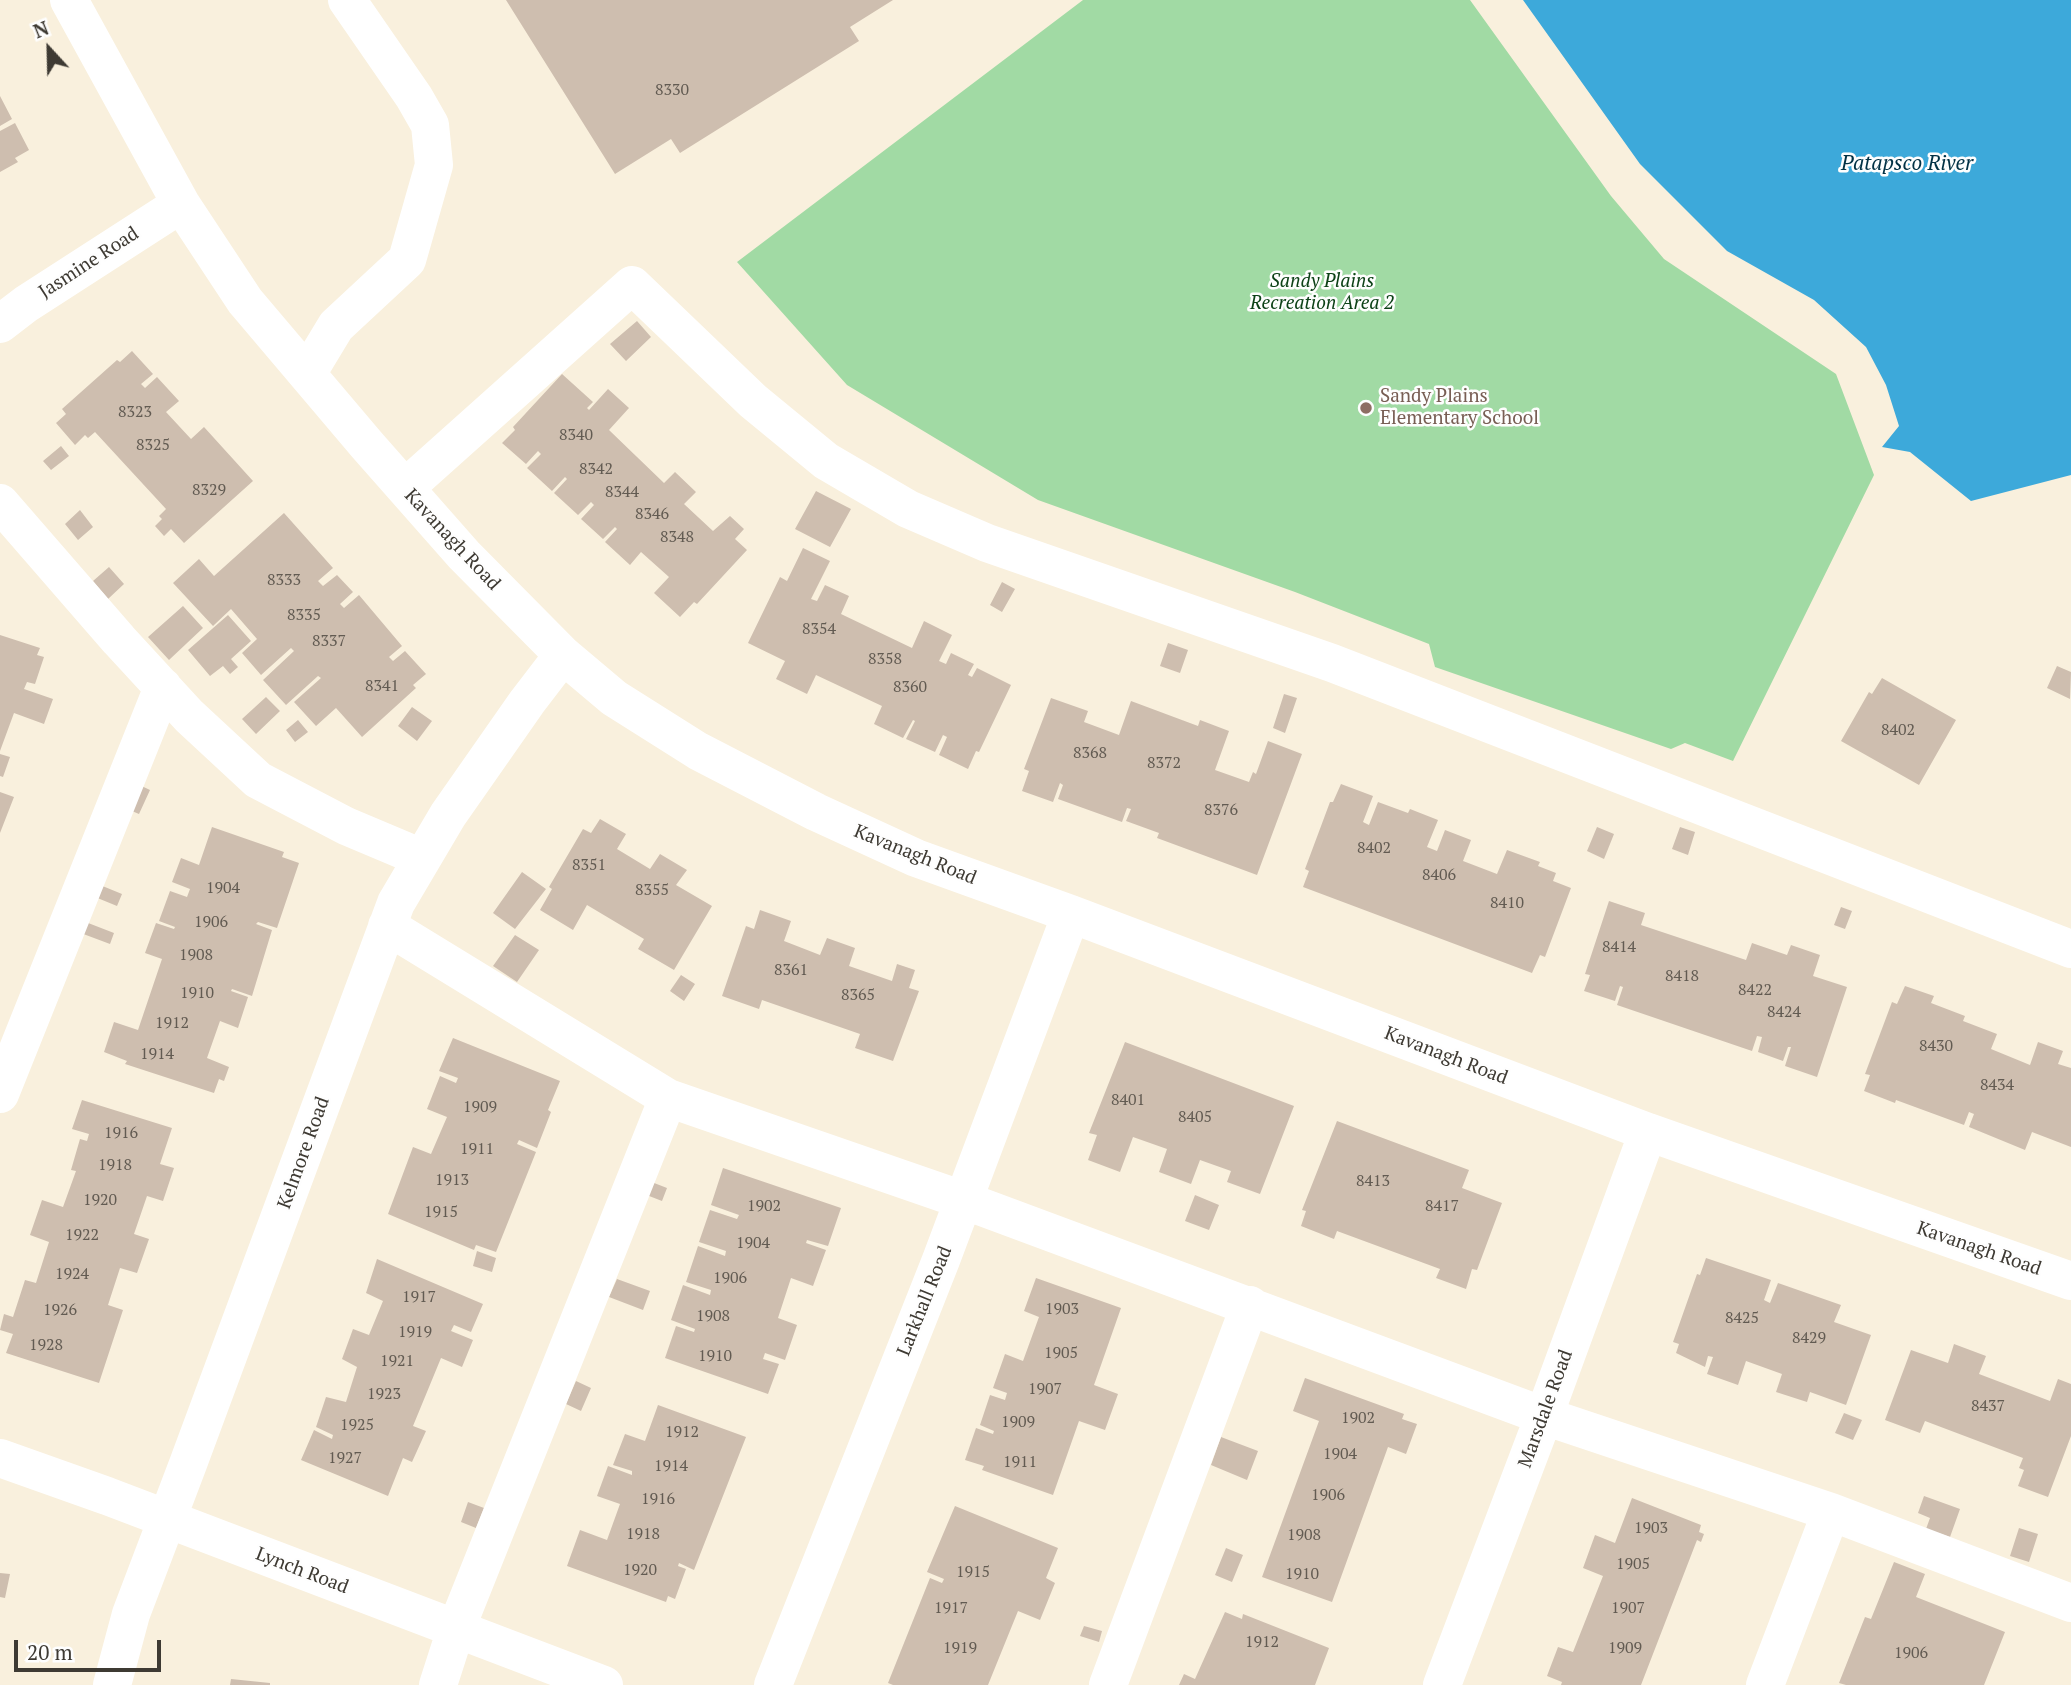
<!DOCTYPE html>
<style>
body{margin:0}
#map{position:relative;width:2071px;height:1685px;overflow:hidden;background:#f9f0dd;font-family:"PT Serif",serif}
canvas{display:block}
.north{position:absolute;left:14px;top:14px;width:70px;height:70px;-webkit-text-stroke:5px #fefefe;paint-order:stroke;rotate:338deg;font-size:19px;font-weight:700;line-height:28px;text-align:center;color:#3e3a33}
.north::after{content:'';display:block;margin:auto;width:24px;height:32px;background:#3e3a33;clip-path:polygon(50% 0,100% 100%,50% 72%,0 100%)}
.scale{position:absolute;left:14px;top:1640px;width:147px;height:32px;box-sizing:border-box;border:4px solid #3e3a33;border-top:0;padding-left:9px;font-size:21px;line-height:24px;white-space:nowrap;color:#3e3a33;-webkit-text-stroke:5px #fefefe;paint-order:stroke}
</style>
<div id="map">
<canvas width="2071" height="1685"></canvas>
<div class="north">N</div>
<div class="scale">20 m</div>
</div>
<script>
const ctx = document.querySelector('canvas').getContext('2d');
ctx.lineJoin = 'round';
function fillPath(path, color) { ctx.fillStyle = color; ctx.fill(path, 'evenodd'); }
const poly = rows => new Path2D(rows.map(r => 'M' + r).join(''));
function stroke(path, color, width, dash) { ctx.strokeStyle = color; ctx.lineWidth = width; ctx.lineCap = dash ? 'butt' : 'round'; ctx.setLineDash(dash || []); ctx.stroke(path); }
function label(font, color, halo, rows, align = 'center') {
  ctx.font = font + ' "PT Serif",serif'; ctx.lineWidth = 5; ctx.setLineDash([]); ctx.textBaseline = 'middle'; ctx.strokeStyle = halo; ctx.fillStyle = color; for (const [text, x, y, turn = 0] of rows) {
    ctx.save(); ctx.translate(x, y); ctx.rotate((+turn || 0) * Math.PI / 180); ctx.textAlign = isNaN(turn) ? turn : align; if (halo) ctx.strokeText(text, 0, 0); ctx.fillText(text, 0, 0); ctx.restore();
  }
}
fillPath(poly([
 [1083,0,1470,0,1611,196,1664,259,1836,374,1874,475,1733,761,1685,743,1671,749,1435,667,1429,644,1295,592,1038,500,847,385,737,262]
]), '#a1daa4');
fillPath(poly([
 [1523,0,2071,0,2071,475,1971,501,1910,452,1882,447,1899,426,1886,385,1866,347,1814,300,1727,251,1640,164]
]), '#3da9da');
fillPath(poly([
 [506,0,893,0,850,27,859,41,680,153,671,139,615,174],
 [0,96,12,119,0,126],
 [15,123,29,150,15,158,18,162,0,172,0,131],
 [637,321,651,337,626,361,610,344],
 [132,351,153,374,141,384,145,388,157,377,179,401,166,412,191,439,204,427,253,481,184,543,171,529,164,536,155,526,162,519,159,516,166,509,95,432,88,438,85,435,75,445,56,423,66,414,62,409,117,360,120,362],
 [562,374,593,402,587,408,589,410,608,389,629,408,609,430,664,483,675,472,696,492,684,504,713,531,730,516,744,529,735,539,747,550,697,604,694,602,680,617,654,593,669,577,641,552,630,565,605,542,617,529,615,527,603,539,581,519,594,505,591,502,578,515,554,493,567,479,565,477,552,491,527,468,541,454,538,451,526,464,502,443,515,430,513,427],
 [61,446,69,456,51,470,43,461],
 [816,491,851,509,830,547,795,529],
 [80,510,93,527,78,540,65,524],
 [284,513,333,568,318,581,323,586,337,575,353,592,340,604,344,608,359,595,402,646,389,657,393,661,405,651,426,674,413,685,416,688,362,737,336,708,316,726,294,702,321,678,318,676,286,705,263,680,294,651,291,648,261,675,242,653,257,639,231,609,213,626,173,583,199,559,214,576],
 [803,548,830,561,811,599,817,601,825,585,849,596,841,614,912,648,924,621,952,635,939,661,946,664,951,653,974,664,968,675,972,677,977,668,1011,685,979,752,976,751,968,769,939,755,947,737,943,735,935,752,906,739,915,721,913,720,903,738,874,724,882,706,816,675,807,694,776,679,785,661,748,643,780,577,787,581],
 [109,567,124,584,108,599,93,581],
 [1002,582,1015,589,1002,612,990,605],
 [183,606,203,628,169,660,148,637],
 [228,615,251,641,231,659,238,667,230,674,223,666,210,676,188,650],
 [0,635,40,648,37,655,44,657,35,684,27,682,24,689,53,699,44,724,14,713,0,751],
 [1168,643,1188,650,1180,673,1160,666],
 [2057,666,2071,672,2070,699,2047,688],
 [1882,678,1956,720,1919,785,1841,741,1869,692,1872,694],
 [1284,694,1297,698,1285,733,1273,728],
 [266,697,280,711,256,734,242,719],
 [1051,698,1088,711,1084,722,1119,735,1131,701,1198,726,1200,720,1229,731,1215,770,1249,782,1253,772,1256,774,1268,741,1302,754,1257,875,1157,838,1159,833,1126,821,1131,809,1127,808,1122,822,1058,799,1063,785,1060,783,1053,802,1022,791,1029,771,1024,769],
 [412,707,432,721,417,741,398,726],
 [298,720,308,732,295,742,286,730],
 [0,754,10,757,3,777,0,776],
 [131,781,150,790,139,814,120,806],
 [1341,784,1373,796,1363,822,1369,825,1378,802,1408,813,1410,809,1438,820,1427,847,1437,851,1445,830,1471,840,1463,861,1497,874,1507,850,1540,862,1538,866,1556,873,1553,881,1571,888,1545,957,1540,955,1532,973,1303,887,1309,871,1305,869,1330,802,1333,802],
 [0,792,14,797,0,833],
 [600,819,626,834,617,849,650,869,660,854,687,870,676,885,712,906,674,970,638,949,644,939,587,905,573,930,540,910,552,889,549,887,583,829,591,833],
 [212,827,284,852,282,857,299,863,277,928,258,922,256,924,272,930,252,996,232,989,231,991,248,997,238,1028,220,1021,207,1058,229,1067,224,1081,219,1079,214,1093,125,1064,127,1061,104,1052,114,1022,138,1030,162,959,145,953,156,923,174,929,175,927,159,921,170,891,187,897,190,889,172,882,181,858,199,865],
 [1597,827,1614,834,1604,859,1587,851],
 [1680,827,1695,832,1688,855,1672,849],
 [522,872,546,889,515,929,493,913],
 [100,885,122,894,117,906,95,897],
 [1609,901,1645,913,1641,925,1746,960,1752,943,1787,955,1791,945,1820,955,1813,976,1847,987,1817,1077,1785,1066,1791,1047,1788,1047,1783,1061,1758,1052,1762,1037,1757,1036,1752,1051,1617,1005,1623,987,1620,986,1615,1001,1584,991,1590,975,1585,974],
 [1841,907,1852,911,1845,929,1834,925],
 [760,910,791,921,784,941,820,955,827,938,855,948,849,966,892,981,897,964,915,970,909,988,919,991,893,1061,855,1048,860,1034,762,1000,759,1009,722,996,746,926,754,929],
 [83,921,114,933,110,944,78,932],
 [515,935,539,950,517,982,493,966],
 [681,975,695,984,684,1001,670,991],
 [1905,986,1934,996,1931,1003,1965,1016,1963,1021,1997,1034,1991,1049,2030,1065,2038,1042,2063,1051,2058,1064,2071,1068,2071,1147,2032,1132,2025,1150,1969,1127,1974,1114,1969,1112,1964,1125,1896,1100,1895,1103,1864,1091,1870,1075,1865,1074,1892,1002,1897,1004],
 [453,1038,560,1081,548,1110,551,1112,537,1148,519,1140,517,1144,536,1152,496,1252,476,1245,474,1250,388,1214,413,1147,431,1154,447,1117,427,1109,440,1076,456,1083,458,1078,439,1071],
 [1125,1042,1294,1106,1260,1194,1227,1182,1231,1171,1200,1160,1191,1184,1159,1172,1167,1149,1133,1137,1120,1172,1088,1160,1097,1135,1089,1133],
 [82,1100,172,1128,160,1164,174,1168,163,1201,147,1196,134,1234,149,1239,137,1273,120,1268,108,1305,123,1310,99,1383,6,1353,13,1334,0,1330,4,1314,13,1317,25,1280,36,1283,49,1242,30,1235,42,1200,63,1207,76,1171,71,1170,80,1139,87,1141,89,1134,72,1129],
 [1337,1121,1469,1170,1462,1188,1502,1203,1477,1270,1472,1269,1466,1289,1436,1278,1440,1269,1337,1231,1334,1239,1301,1226,1306,1211,1302,1210],
 [723,1168,841,1208,828,1246,807,1240,806,1243,826,1250,813,1286,791,1278,778,1318,797,1325,785,1360,765,1353,763,1359,779,1364,768,1394,665,1358,676,1326,694,1332,695,1329,671,1320,683,1285,710,1295,711,1290,686,1282,698,1246,725,1256,726,1251,699,1242,710,1210,737,1219,739,1215,711,1205],
 [649,1181,667,1188,662,1201,644,1194],
 [1195,1195,1219,1205,1209,1230,1185,1221],
 [477,1251,496,1258,492,1272,473,1266],
 [1706,1258,1771,1280,1764,1300,1770,1303,1778,1283,1841,1305,1834,1322,1871,1335,1846,1405,1810,1392,1807,1402,1776,1392,1782,1374,1746,1361,1738,1385,1707,1374,1713,1357,1708,1356,1705,1367,1676,1353,1679,1344,1673,1342,1697,1274,1700,1275],
 [377,1259,483,1304,471,1332,454,1325,451,1331,473,1340,462,1367,441,1358,413,1426,426,1431,412,1462,403,1458,388,1496,301,1460,314,1430,332,1439,333,1435,316,1427,326,1397,346,1402,357,1367,342,1359,353,1329,369,1335,383,1301,366,1293],
 [1036,1278,1121,1308,1094,1385,1118,1394,1105,1430,1079,1421,1053,1495,982,1470,984,1466,965,1460,976,1428,993,1434,994,1431,980,1425,990,1395,1005,1400,1007,1393,993,1388,1005,1354,1023,1361,1039,1317,1024,1311],
 [617,1279,650,1291,643,1310,609,1297],
 [1954,1344,1986,1356,1979,1374,2050,1401,2058,1379,2071,1384,2071,1436,2048,1497,2018,1486,2024,1470,2019,1468,2023,1458,1925,1421,1920,1433,1885,1420,1911,1350,1948,1363],
 [1305,1378,1404,1414,1402,1419,1417,1424,1406,1454,1388,1447,1332,1602,1262,1577,1319,1421,1293,1411],
 [576,1381,591,1388,581,1411,566,1404],
 [658,1405,746,1437,694,1570,679,1563,678,1566,686,1569,675,1599,668,1596,666,1602,567,1566,580,1530,607,1540,620,1504,597,1496,608,1466,632,1475,632,1471,613,1465,625,1434,645,1441],
 [1844,1413,1862,1420,1853,1440,1835,1433],
 [1221,1437,1258,1451,1247,1480,1211,1465],
 [1924,1496,1960,1509,1950,1537,1926,1529,1930,1518,1918,1513],
 [1632,1498,1701,1525,1699,1532,1704,1534,1701,1542,1697,1540,1641,1685,1561,1685,1562,1682,1547,1676,1558,1647,1573,1652,1603,1576,1583,1568,1595,1535,1615,1543],
 [468,1502,484,1508,476,1528,461,1522],
 [955,1506,1058,1548,1046,1578,1055,1583,1040,1620,1018,1611,988,1685,893,1685,888,1683,930,1578,942,1583,944,1579,927,1572],
 [2019,1528,2038,1534,2029,1562,2010,1556],
 [1226,1548,1243,1555,1232,1582,1215,1575],
 [1894,1562,1925,1574,1916,1597,2005,1632,1984,1685,1846,1685,1839,1683,1865,1617,1871,1619],
 [0,1573,10,1574,5,1598,0,1597],
 [1225,1612,1242,1619,1243,1614,1329,1648,1315,1685,1179,1685,1184,1674,1195,1679],
 [1084,1626,1102,1631,1099,1642,1080,1636],
 [231,1679,270,1683,270,1685,230,1685]
]), '#cebeaf');
stroke(poly([
 [69,0,181,204,245,301,367,445,464,555,563,655,614,698,698,751,816,812,916,858,1071,914,1648,1132,2071,1281],
 [0,324,26,304,181,204],
 [307,374,336,326,407,260,434,165,430,125,414,97,347,0],
 [405,488,632,285,753,401,826,461,908,509,987,543,1332,663,2071,949],
 [0,503,119,640,189,716,258,780,346,826,422,858],
 [387,926,668,1098,963,1200,1544,1416,1831,1512,2071,1603],
 [0,1094,163,687],
 [0,1458,107,1496,604,1685],
 [112,1685,131,1614,188,1464,396,903,448,815,527,702,563,655],
 [438,1685,456,1629,668,1098],
 [773,1685,941,1260,1071,914],
 [1108,1685,1250,1305],
 [1442,1685,1544,1416,1648,1132],
 [1765,1685,1831,1512]
]), '#fff', 38);
for (const [x, y, r, color] of [
 [1366,408,7,"#8d6e63"]
]) { const dot = new Path2D(); dot.arc(x, y, r, 0, 2 * Math.PI); ctx.fillStyle = color; ctx.fill(dot); stroke(dot, '#fefefe', 2.5); }
label('16px', '#625b52', null, [
 ["8330",672,90],
 ["8323",135,412],
 ["8340",576,435],
 ["8325",153,445],
 ["8342",596,469],
 ["8329",209,490],
 ["8344",622,492],
 ["8346",652,514],
 ["8348",677,537],
 ["8333",284,580],
 ["8335",304,615],
 ["8354",819,629],
 ["8337",329,641],
 ["8358",885,659],
 ["8341",382,686],
 ["8360",910,687],
 ["8402",1898,730],
 ["8368",1090,753],
 ["8372",1164,763],
 ["8376",1221,810],
 ["8402",1374,848],
 ["8351",589,865],
 ["8406",1439,875],
 ["1904",223,888],
 ["8355",652,890],
 ["8410",1507,903],
 ["1906",211,922],
 ["8414",1619,947],
 ["1908",196,955],
 ["8361",791,970],
 ["8418",1682,976],
 ["8422",1755,990],
 ["1910",197,993],
 ["8365",858,995],
 ["8424",1784,1012],
 ["1912",172,1023],
 ["8430",1936,1046],
 ["1914",157,1054],
 ["8434",1997,1085],
 ["8401",1128,1100],
 ["1909",480,1107],
 ["8405",1195,1117],
 ["1916",121,1133],
 ["1911",477,1149],
 ["1918",115,1165],
 ["1913",452,1180],
 ["8413",1373,1181],
 ["1920",100,1200],
 ["1902",764,1206],
 ["8417",1442,1206],
 ["1915",441,1212],
 ["1922",82,1235],
 ["1904",753,1243],
 ["1924",72,1274],
 ["1906",730,1278],
 ["1917",419,1297],
 ["1903",1062,1309],
 ["1926",60,1310],
 ["1908",713,1316],
 ["8425",1742,1318],
 ["1919",415,1332],
 ["8429",1809,1338],
 ["1928",46,1345],
 ["1905",1061,1353],
 ["1910",715,1356],
 ["1921",397,1361],
 ["1907",1045,1389],
 ["1923",384,1394],
 ["8437",1988,1406],
 ["1902",1358,1418],
 ["1909",1018,1422],
 ["1925",357,1425],
 ["1912",682,1432],
 ["1904",1340,1454],
 ["1927",345,1458],
 ["1911",1020,1462],
 ["1914",671,1466],
 ["1906",1328,1495],
 ["1916",658,1499],
 ["1903",1651,1528],
 ["1918",643,1534],
 ["1908",1304,1535],
 ["1905",1633,1564],
 ["1920",640,1570],
 ["1915",973,1572],
 ["1910",1302,1574],
 ["1917",951,1608],
 ["1907",1628,1608],
 ["1912",1262,1642],
 ["1919",960,1648],
 ["1909",1625,1648],
 ["1906",1911,1653]
]);
label('19px', '#3e3a33', '#fefefe', [
 ["Jasmine Road",89,263,-33],
 ["Kavanagh Road",452,540,47],
 ["Kavanagh Road",915,855,22],
 ["Kavanagh Road",1446,1056,21],
 ["Kelmore Road",304,1153,-70],
 ["Kavanagh Road",1979,1249,19],
 ["Larkhall Road",925,1301,-68],
 ["Marsdale Road",1546,1409,-70],
 ["Lynch Road",302,1571,21]
]);
label('italic 19px', '#0d4217', '#fefefe', [
 ["Sandy Plains",1322,282],
 ["Recreation Area 2",1322,304]
]);
label('19px', '#785e54', '#fefefe', [
 ["Sandy Plains",1380,397],
 ["Elementary School",1380,419]
], 'left');
label('italic 21px', '#013145', '#fefefe', [
 ["Patapsco River",1907,164]
]);
</script>
